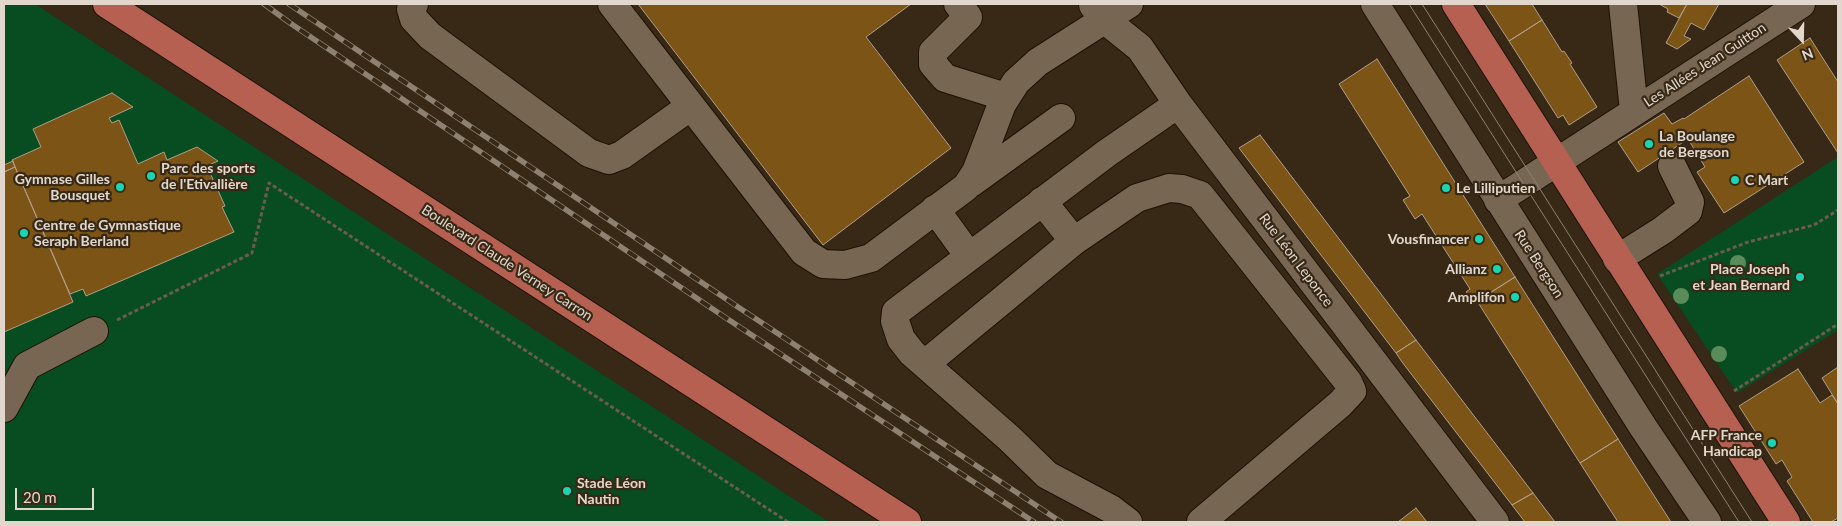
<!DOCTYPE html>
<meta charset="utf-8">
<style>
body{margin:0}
#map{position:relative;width:1842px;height:526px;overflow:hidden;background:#372916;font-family:Lato,sans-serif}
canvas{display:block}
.frame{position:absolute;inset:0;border:5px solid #e1d7cc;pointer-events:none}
.north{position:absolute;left:1777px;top:15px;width:50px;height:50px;-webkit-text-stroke:4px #372916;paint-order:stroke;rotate:159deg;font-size:14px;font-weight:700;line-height:20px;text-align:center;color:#e1d7cc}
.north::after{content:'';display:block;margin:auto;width:18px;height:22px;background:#e1d7cc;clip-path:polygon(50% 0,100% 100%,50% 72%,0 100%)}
.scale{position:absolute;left:15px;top:488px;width:79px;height:22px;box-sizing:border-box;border:2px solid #e1d7cc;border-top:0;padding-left:6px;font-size:15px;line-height:18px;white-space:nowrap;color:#e1d7cc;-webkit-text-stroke:4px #372916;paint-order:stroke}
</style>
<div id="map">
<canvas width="1842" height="526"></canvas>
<div class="frame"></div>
<div class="north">N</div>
<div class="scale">20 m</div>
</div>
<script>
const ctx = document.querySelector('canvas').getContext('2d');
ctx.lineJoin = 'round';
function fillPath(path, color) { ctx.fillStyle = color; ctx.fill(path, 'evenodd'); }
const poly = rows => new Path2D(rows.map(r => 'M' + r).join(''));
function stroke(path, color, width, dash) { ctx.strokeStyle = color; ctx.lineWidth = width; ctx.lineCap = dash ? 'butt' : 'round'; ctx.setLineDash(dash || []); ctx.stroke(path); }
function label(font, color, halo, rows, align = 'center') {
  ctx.font = font + ' Lato,sans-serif'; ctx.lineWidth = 4.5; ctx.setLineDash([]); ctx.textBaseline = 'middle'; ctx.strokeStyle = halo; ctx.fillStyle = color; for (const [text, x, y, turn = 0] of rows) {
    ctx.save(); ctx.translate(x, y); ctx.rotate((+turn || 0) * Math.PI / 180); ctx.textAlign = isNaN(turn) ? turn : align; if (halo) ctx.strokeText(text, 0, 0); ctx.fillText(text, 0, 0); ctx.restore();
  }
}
fillPath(poly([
 [4,4,35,4,829,522,4,522],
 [1838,157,1838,330,1737,393,1657,274]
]), '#084c22');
const building = poly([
 [638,4,911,4,866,37,951,148,823,245,638,4],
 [1485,4,1532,4,1542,20,1509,41,1485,4],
 [1659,4,1687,4,1679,18,1667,12,1668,9,1659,4],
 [1687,4,1719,4,1704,30,1691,23,1684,36,1691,39,1677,49,1666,43,1687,4],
 [1542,20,1562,52,1564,51,1572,63,1570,64,1597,107,1569,125,1563,115,1558,118,1509,41,1542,20],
 [1810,38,1838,82,1838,153,1777,60,1810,38],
 [1377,59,1515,277,1474,303,1466,292,1470,289,1422,214,1415,219,1403,200,1410,196,1339,84,1377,59],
 [1749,76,1804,162,1724,213,1697,172,1705,167,1688,139,1638,172,1618,142,1664,113,1672,124,1683,118,1684,119,1749,76],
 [112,93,133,107,109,118,112,123,119,120,138,164,164,152,167,160,197,147,218,161,207,166,225,206,222,207,234,232,86,296,83,289,70,294,12,160,41,147,33,129,112,93],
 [1260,135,1416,340,1396,353,1239,148,1260,135],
 [13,161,15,167,4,172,4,165,13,161],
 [15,167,73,302,4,332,4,172,15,167],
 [1515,277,1618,439,1580,463,1477,301,1515,277],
 [1416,340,1533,493,1512,505,1402,362,1396,353,1416,340],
 [1838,367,1838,404,1822,378,1838,367],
 [1798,369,1820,403,1832,395,1838,404,1838,518,1831,522,1813,522,1787,481,1792,477,1782,460,1776,464,1739,406,1798,369],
 [1618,439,1635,466,1671,522,1618,522,1580,463,1618,439],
 [1533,493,1555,522,1525,522,1512,505,1533,493],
 [1416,508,1427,522,1398,522,1416,508]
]);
fillPath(building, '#7c5416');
stroke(building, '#b09e88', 1);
const minor = poly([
 [414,4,411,9,414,19,430,36,589,153,609,160,622,155,691,106],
 [612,4,804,252,823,264,845,265,871,258,966,187,976,172,1002,104,1016,82,1038,62,1129,4],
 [958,4,968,17,933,52,933,64,945,78,1006,97],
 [1375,4,1643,427,1707,522],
 [1623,4,1634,111],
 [1093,5,1104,19,1140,48,1178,104,1495,522],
 [971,183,1061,118],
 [1498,200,1801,4],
 [1042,201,1074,241],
 [935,209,969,256],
 [1617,259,1663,230,1688,211,1690,202,1672,166],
 [925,364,1074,241,1137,198,1169,188,1182,189,1200,195,1348,382,1352,391,1340,404,1201,522],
 [4,408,27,366,94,331],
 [1128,522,1111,509,1047,475,1009,438,912,353,901,339,895,321,896,312,1107,153,1178,104]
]);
const major = poly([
 [107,4,907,522],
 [1456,4,1786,522]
]);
stroke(minor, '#1e1101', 30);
stroke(major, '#1e1101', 30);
stroke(poly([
 [1660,276,1748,242,1814,225,1838,210],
 [117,320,252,253,269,183,788,522],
 [1734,391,1838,324]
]), '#6a5d4d', 3, [4, 2.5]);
stroke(minor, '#776651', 28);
stroke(major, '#b66052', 28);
stroke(poly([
 [1409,4,1739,522],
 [1422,4,1752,522]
]), '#8d8172', 1);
const rail = poly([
 [264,4,290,23,726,318,1034,522],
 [289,4,738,307,1061,522]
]);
stroke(rail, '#8d8172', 5.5);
stroke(rail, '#372916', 4, [11]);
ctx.fillStyle = '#5a8c5a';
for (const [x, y] of [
 [1738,263],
 [1681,296],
 [1719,354]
]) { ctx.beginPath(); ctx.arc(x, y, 8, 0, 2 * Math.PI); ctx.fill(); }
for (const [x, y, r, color] of [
 [1649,144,5,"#1ad5b2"],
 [151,176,5,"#1ad5b2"],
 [1735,180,5,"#1ad5b2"],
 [120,187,5,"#1ad5b2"],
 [1446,188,5,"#1ad5b2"],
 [24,233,5,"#1ad5b2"],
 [1479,239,5,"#1ad5b2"],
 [1497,269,5,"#1ad5b2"],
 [1800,277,5,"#1ad5b2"],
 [1515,297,5,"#1ad5b2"],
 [1772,443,5,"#1ad5b2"],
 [567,491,5,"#1ad5b2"]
]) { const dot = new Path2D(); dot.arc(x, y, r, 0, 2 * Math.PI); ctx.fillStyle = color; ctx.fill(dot); stroke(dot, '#372916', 2); }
label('14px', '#e1d7cc', '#372916', [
 ["Les Allées Jean Guitton",1705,65,-33],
 ["Rue Léon Leponce",1296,260,53],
 ["Boulevard Claude Verney Carron",507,263,33],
 ["Rue Bergson",1539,264,57]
]);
label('bold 14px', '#e1d7cc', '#372916', [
 ["La Boulange",1659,136],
 ["de Bergson",1659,152],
 ["Parc des sports",161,168],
 ["de l'Etivallière",161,184],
 ["Gymnase Gilles",110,179,"right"],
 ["Bousquet",110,195,"right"],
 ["C Mart",1745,180],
 ["Le Lilliputien",1456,188],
 ["Centre de Gymnastique",34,225],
 ["Seraph Berland",34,241],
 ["Vousfinancer",1469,239,"right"],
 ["Allianz",1487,269,"right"],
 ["Place Joseph",1790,269,"right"],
 ["et Jean Bernard",1790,285,"right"],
 ["Amplifon",1505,297,"right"],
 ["AFP France",1762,435,"right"],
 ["Handicap",1762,451,"right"],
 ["Stade Léon",577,483],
 ["Nautin",577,499]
], 'left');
</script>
